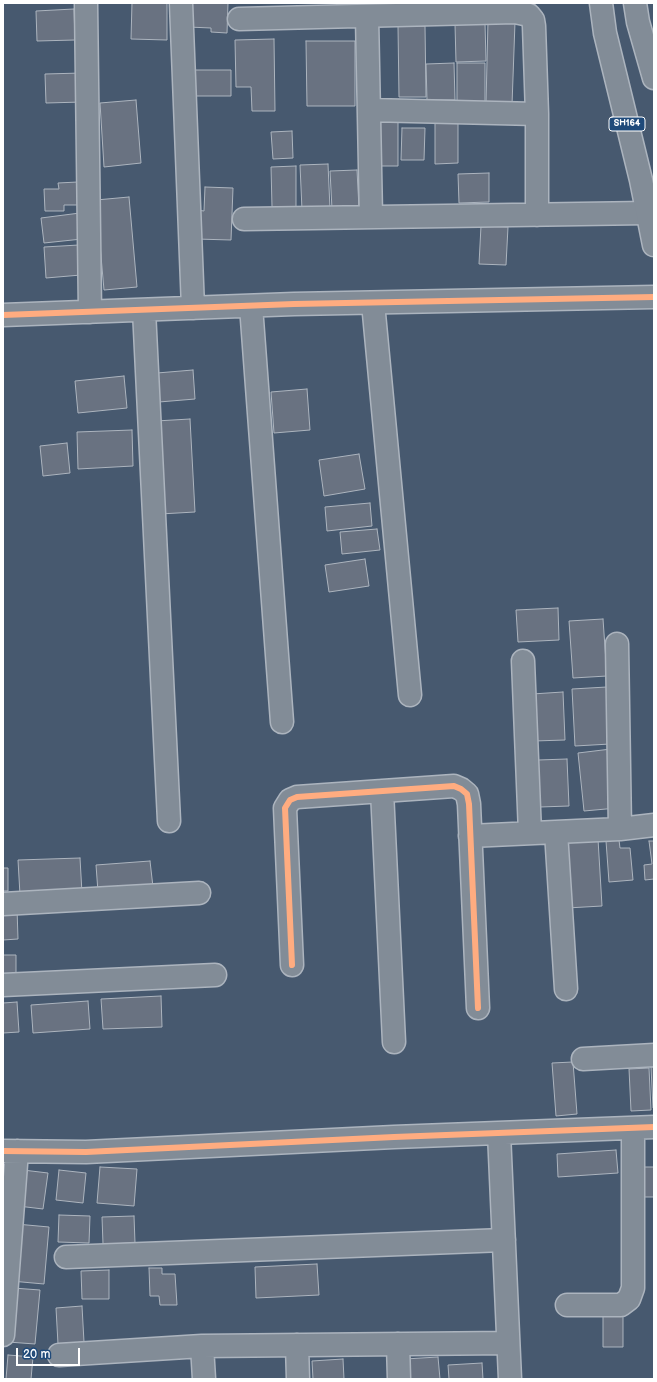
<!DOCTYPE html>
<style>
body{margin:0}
#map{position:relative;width:657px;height:1382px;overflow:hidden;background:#47596f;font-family:"Balsamiq Sans",sans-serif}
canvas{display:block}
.frame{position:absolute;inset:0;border:4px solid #fff;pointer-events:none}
.scale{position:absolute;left:16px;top:1348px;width:64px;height:18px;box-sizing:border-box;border:2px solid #fff;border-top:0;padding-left:5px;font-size:12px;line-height:14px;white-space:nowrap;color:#fff;-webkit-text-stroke:3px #1f4a7a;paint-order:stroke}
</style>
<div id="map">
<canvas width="657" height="1382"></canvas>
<div class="frame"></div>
<div class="scale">20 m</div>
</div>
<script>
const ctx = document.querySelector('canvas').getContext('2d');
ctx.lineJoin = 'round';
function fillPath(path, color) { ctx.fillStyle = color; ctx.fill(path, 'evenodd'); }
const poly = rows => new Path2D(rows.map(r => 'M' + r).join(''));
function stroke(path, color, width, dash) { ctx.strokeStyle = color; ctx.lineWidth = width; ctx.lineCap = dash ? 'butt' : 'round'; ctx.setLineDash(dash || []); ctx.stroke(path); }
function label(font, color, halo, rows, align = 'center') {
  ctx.font = font + ' "Balsamiq Sans",sans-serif'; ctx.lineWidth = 3; ctx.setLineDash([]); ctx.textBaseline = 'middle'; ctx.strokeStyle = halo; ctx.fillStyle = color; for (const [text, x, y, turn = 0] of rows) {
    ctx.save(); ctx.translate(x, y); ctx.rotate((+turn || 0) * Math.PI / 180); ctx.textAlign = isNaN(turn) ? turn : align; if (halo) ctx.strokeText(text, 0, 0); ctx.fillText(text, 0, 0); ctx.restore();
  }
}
const building = poly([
 [132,3,167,3,167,40,131,39,132,3],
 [189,3,228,3,227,33,211,32,211,28,188,27,189,3],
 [74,9,75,40,37,41,36,11,74,9],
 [488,21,515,22,512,105,486,104,488,21],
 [485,23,486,61,456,62,455,24,485,23],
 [398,26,425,26,426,97,399,97,398,26],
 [274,39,275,111,252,111,251,87,236,87,235,40,274,39],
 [306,41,355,41,355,106,307,106,306,41],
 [454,63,455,100,427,100,426,64,454,63],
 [457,63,485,63,485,105,457,105,457,63],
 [195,70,231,70,231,96,195,96,195,70],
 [82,73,83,102,46,103,45,74,82,73],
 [136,100,141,163,104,167,100,103,136,100],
 [372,120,398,120,398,166,373,166,372,120],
 [435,121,458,121,458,163,435,164,435,121],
 [402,128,425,128,424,160,401,160,402,128],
 [292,131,293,158,273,159,271,132,292,131],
 [328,164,330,209,302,210,300,165,328,164],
 [296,166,296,207,272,207,271,167,296,166],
 [357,170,359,208,332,209,330,171,357,170],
 [489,173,489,202,459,203,458,174,489,173],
 [78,182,79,205,64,205,64,211,45,211,44,189,59,189,58,183,78,182],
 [205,187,233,188,231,240,196,239,197,210,204,211,205,187],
 [129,197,137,287,104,290,96,200,129,197],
 [80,213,82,239,44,243,41,218,80,213],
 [481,226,508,227,506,265,479,264,481,226],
 [79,245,81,275,46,278,44,247,79,245],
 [193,370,195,399,159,402,157,373,193,370],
 [124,376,127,408,78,413,75,381,124,376],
 [307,389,310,430,274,433,271,392,307,389],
 [190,419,195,512,160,514,156,421,190,419],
 [132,430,133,466,78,469,77,432,132,430],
 [67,443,70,473,43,476,40,446,67,443],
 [359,454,365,489,324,496,319,460,359,454],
 [370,503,372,526,327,531,325,507,370,503],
 [377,529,380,550,342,554,340,532,377,529],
 [365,559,369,586,329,592,325,565,365,559],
 [558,608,559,640,518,642,516,610,558,608],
 [603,619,607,676,573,678,569,621,603,619],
 [607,687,610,744,575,746,572,689,607,687],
 [563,692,565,740,534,741,532,694,563,692],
 [611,749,617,808,584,811,578,753,611,749],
 [567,759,569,806,540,807,538,760,567,759],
 [598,839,602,906,567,908,563,842,598,839],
 [619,840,620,848,630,848,633,880,609,882,606,841,619,840],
 [649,841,654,841,654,879,645,880,644,865,652,864,649,841],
 [80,858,82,893,20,895,18,860,80,858],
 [150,861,153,887,98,892,96,865,150,861],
 [3,868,8,868,8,891,3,891,3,868],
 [17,908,18,939,3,940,3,909,17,908],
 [3,955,16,955,16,981,3,982,3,955],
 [161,996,162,1027,103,1029,101,999,161,996],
 [88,1001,90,1029,33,1033,31,1005,88,1001],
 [17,1002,19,1032,3,1033,3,1003,17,1002],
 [573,1062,577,1114,556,1116,552,1063,573,1062],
 [651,1067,654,1067,654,1108,653,1108,651,1067],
 [649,1068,651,1110,631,1111,629,1069,649,1068],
 [616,1150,618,1173,558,1177,557,1154,616,1150],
 [100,1167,137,1169,134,1206,97,1203,100,1167],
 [639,1167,654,1167,654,1197,639,1197,639,1167],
 [23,1170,48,1173,43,1209,18,1206,23,1170],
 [59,1170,86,1173,83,1203,56,1200,59,1170],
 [59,1215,90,1216,89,1243,58,1242,59,1215],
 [134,1216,135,1243,103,1244,102,1217,134,1216],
 [16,1224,49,1227,44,1284,11,1281,16,1224],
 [317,1264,319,1295,256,1298,255,1267,317,1264],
 [149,1268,162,1268,162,1274,175,1274,177,1305,160,1305,159,1296,150,1296,149,1268],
 [109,1270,109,1299,82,1299,81,1271,109,1270],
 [13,1288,40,1290,35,1344,8,1342,13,1288],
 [82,1306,84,1342,58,1344,56,1308,82,1306],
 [603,1314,623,1314,623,1347,603,1347,603,1314],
 [8,1355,33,1357,31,1379,6,1379,8,1355],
 [438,1357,440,1379,407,1379,405,1359,438,1357],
 [343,1359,344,1379,313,1379,312,1361,343,1359],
 [482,1363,483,1379,449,1379,448,1365,482,1363]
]);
fillPath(building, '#697281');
stroke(building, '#acb4be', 1);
const minor = poly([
 [86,3,90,312],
 [181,3,193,308],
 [367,16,371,217],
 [239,19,515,12,529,15,533,20,534,26,537,114,537,215],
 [369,110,537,114],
 [244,219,647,213],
 [373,303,410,695],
 [251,306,282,722],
 [144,310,169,821],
 [3,315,294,304,654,297],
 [617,644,620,829],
 [523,661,530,833],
 [382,791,394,1042],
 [556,832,566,989],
 [470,836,620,829,654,825],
 [3,904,199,893],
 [292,965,285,808,290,800,297,797,454,786,461,789,467,794,469,804,478,1008],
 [3,985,215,975],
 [583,1059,654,1055],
 [499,1133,510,1379],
 [3,1151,86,1152,394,1137,654,1127],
 [66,1257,504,1240],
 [567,1305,621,1305,629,1299,633,1288,633,1128],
 [3,1335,17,1151],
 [398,1344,399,1379],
 [297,1345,298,1379],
 [202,1346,204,1379],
 [59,1355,202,1346,508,1343]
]);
const primary = poly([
 [601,3,605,33,641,180,654,245],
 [635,3,638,22,654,78]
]);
stroke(minor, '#acb4be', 25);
stroke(primary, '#acb4be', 25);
stroke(minor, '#828c97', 22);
stroke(primary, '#828c97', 22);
stroke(poly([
 [3,315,294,304,654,297],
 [292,965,285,808,290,800,297,797,454,786,461,789,467,794,469,804,478,1008],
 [3,1151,86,1152,394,1137,654,1127]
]), '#ffac80', 6);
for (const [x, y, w] of [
 [627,124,36]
]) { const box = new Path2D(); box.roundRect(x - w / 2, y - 7, w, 14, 3); ctx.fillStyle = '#1f4a7a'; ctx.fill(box); stroke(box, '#fff', 1); }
label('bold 9px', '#fff', null, [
 ["SH164",627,124]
]);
</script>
